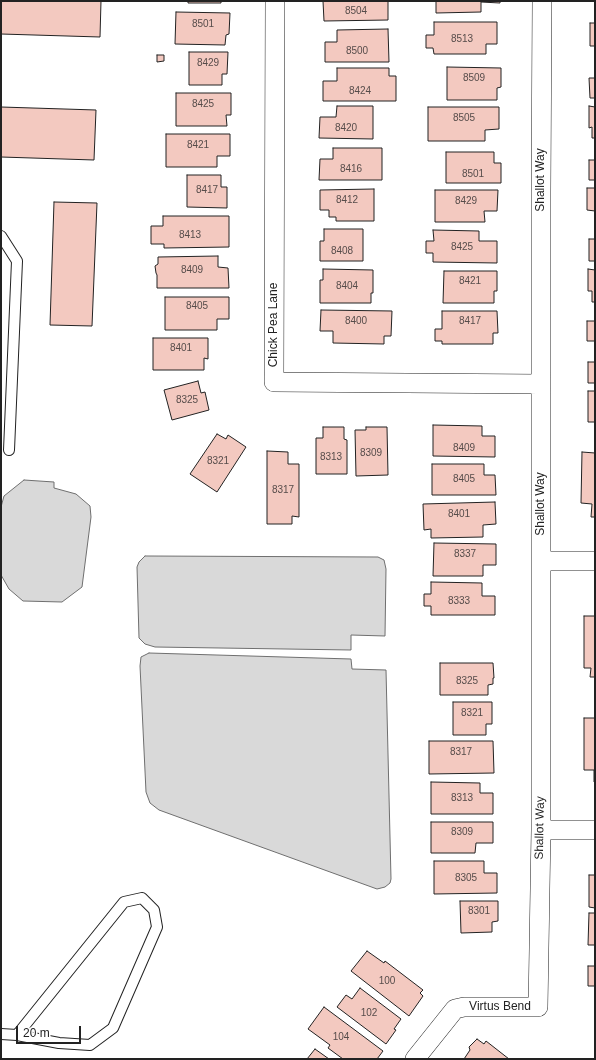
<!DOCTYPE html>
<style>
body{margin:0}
#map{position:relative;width:596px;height:1060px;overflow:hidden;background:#fff;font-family:Arial,sans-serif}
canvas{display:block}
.frame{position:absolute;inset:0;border:2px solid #222;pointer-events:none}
.scale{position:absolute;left:16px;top:1026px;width:65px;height:18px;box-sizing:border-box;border:2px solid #222;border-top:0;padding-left:5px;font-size:12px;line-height:14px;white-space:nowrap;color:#222;-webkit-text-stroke:3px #fff;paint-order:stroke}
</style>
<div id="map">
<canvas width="596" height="1060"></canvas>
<div class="frame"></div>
<div class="scale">20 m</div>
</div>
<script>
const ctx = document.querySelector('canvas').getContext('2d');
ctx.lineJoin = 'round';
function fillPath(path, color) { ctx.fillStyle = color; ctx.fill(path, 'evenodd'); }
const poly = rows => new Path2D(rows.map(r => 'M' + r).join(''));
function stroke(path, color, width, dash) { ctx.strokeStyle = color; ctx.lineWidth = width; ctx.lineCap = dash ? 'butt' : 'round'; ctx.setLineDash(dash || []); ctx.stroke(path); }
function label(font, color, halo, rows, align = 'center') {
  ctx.font = font + ' Arial,sans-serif'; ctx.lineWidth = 3; ctx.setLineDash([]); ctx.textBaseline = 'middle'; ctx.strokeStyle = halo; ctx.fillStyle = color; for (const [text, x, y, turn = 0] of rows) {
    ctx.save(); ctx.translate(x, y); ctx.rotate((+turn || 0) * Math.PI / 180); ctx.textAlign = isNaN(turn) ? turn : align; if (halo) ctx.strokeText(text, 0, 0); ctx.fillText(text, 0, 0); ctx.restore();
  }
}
const water = poly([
 [24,480,54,482,54,488,76,494,90,506,91,517,82,587,62,602,23,601,9,589,1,575,1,507,4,496,24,480],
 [145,556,378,557,384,560,386,569,385,636,351,635,351,650,155,647,145,644,139,638,137,567,139,562,145,556],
 [149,653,351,659,352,669,386,670,391,879,390,883,385,887,377,889,159,810,150,803,146,792,140,666,141,657,149,653]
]);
fillPath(water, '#d9d9d9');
stroke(water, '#6f6f6f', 1);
const building = poly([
 [1,1,101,1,100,37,1,34,1,1],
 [188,1,221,1,221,3,188,3,188,1],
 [323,1,388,1,388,20,324,21,323,1],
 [436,1,500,1,500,3,481,2,481,12,436,13,436,1],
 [176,12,230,13,229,34,226,35,225,45,175,44,176,12],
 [434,22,497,22,497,44,486,44,486,54,434,54,433,48,426,48,426,35,434,35,434,22],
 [590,23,595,23,595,46,590,46,590,23],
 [388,29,389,62,325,62,325,42,337,42,337,30,388,29],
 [189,52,228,52,227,74,222,74,222,85,189,85,189,52],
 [157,55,164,55,164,61,157,62,157,55],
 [447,67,501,68,501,87,497,88,497,100,447,100,447,67],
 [337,68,389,68,389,76,396,76,396,101,323,101,323,81,337,81,337,68],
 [595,76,595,98,590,98,589,78,595,78,595,76],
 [176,93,231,93,231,115,226,115,227,126,176,126,176,93],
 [337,106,373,106,373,139,319,138,320,117,336,117,337,106],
 [589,106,595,107,595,138,592,138,592,127,589,128,589,106],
 [1,107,96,110,94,160,1,157,1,107],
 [428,107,499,107,499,129,485,130,485,141,428,141,428,107],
 [166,134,230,134,230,156,217,156,217,167,166,167,166,134],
 [333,148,382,148,382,180,319,180,320,159,333,159,333,148],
 [446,152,494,152,494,163,501,163,501,183,446,183,446,152],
 [589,160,595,160,595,180,589,180,589,160],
 [187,175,221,175,221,187,227,187,227,208,187,207,187,175],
 [587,188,595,188,595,211,587,210,587,188],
 [374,189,374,221,336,221,336,217,329,217,329,210,320,210,320,190,374,189],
 [435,190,498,190,497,211,484,211,485,222,435,222,435,190],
 [54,202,97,203,92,326,50,325,54,202],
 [163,216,229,216,229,247,164,248,164,244,151,244,151,226,163,226,163,216],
 [324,229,363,229,363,261,320,261,320,241,324,241,324,229],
 [433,230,479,231,479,241,497,241,497,263,433,262,433,253,426,253,426,241,434,241,433,230],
 [589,239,595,239,595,261,589,261,589,239],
 [218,256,218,267,228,268,229,288,157,288,157,275,156,273,155,266,158,264,158,257,218,256],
 [323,269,373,270,373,293,371,293,371,303,320,303,320,280,323,280,323,269],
 [588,269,595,270,595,302,592,302,592,291,588,291,588,269],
 [444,271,497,271,497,291,494,291,494,303,443,303,444,271],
 [165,297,229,297,229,319,217,319,217,330,165,330,165,297],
 [321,310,392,311,391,336,384,336,384,344,333,343,333,331,320,331,321,310],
 [442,311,497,311,498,333,493,333,493,344,442,344,442,341,435,341,435,329,442,329,442,311],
 [587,321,595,321,595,341,587,341,587,321],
 [153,338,208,338,208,359,204,358,204,370,153,370,153,338],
 [588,362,595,362,595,383,588,383,588,362],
 [198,381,201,393,205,392,209,410,172,420,164,390,198,381],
 [588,391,595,391,595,422,588,422,588,391],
 [433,425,482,426,482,436,495,436,495,457,433,456,433,425],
 [323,427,344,427,344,439,347,440,347,474,316,474,316,438,323,438,323,427],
 [366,427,387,427,388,475,356,476,355,430,366,430,366,427],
 [217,434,226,439,228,435,246,447,217,492,190,474,217,434],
 [267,451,288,452,288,464,299,464,299,517,292,516,292,524,267,524,267,451],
 [582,452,595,453,595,517,591,517,592,504,581,503,582,452],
 [432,464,484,464,484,475,495,475,496,495,432,495,432,464],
 [495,502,496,524,483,525,483,537,431,538,431,529,424,530,423,504,495,502],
 [434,543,496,544,496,565,483,565,483,576,433,576,434,543],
 [431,582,482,583,482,596,495,596,495,615,431,615,431,606,424,606,424,594,431,594,431,582],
 [584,616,595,616,595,677,590,677,591,668,584,668,584,616],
 [440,663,493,663,494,678,493,678,493,684,488,685,488,695,440,695,440,663],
 [453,702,492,702,492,724,486,724,486,735,453,735,453,702],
 [584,718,595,718,595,782,594,782,594,770,584,770,584,718],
 [429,741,493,741,494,773,429,774,429,741],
 [431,782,480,783,480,793,493,793,493,814,431,814,431,782],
 [431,822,493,822,493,843,476,843,475,853,431,853,431,822],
 [434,861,484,861,484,873,497,873,497,893,434,894,434,861],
 [589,875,595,875,595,908,589,907,589,875],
 [460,901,498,901,498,921,492,922,492,932,461,933,460,901],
 [589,913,595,913,595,945,588,945,589,913],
 [367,951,384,963,385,961,423,990,420,993,423,996,409,1016,351,971,367,951],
 [588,966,595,966,595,986,588,986,588,966],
 [360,988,401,1019,394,1029,396,1030,386,1044,337,1007,346,995,352,999,360,988],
 [324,1007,383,1051,377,1059,343,1059,328,1048,330,1045,308,1029,324,1007],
 [477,1039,484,1044,486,1041,509,1059,464,1059,470,1050,469,1047,477,1039],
 [315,1049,329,1059,307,1059,315,1049]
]);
fillPath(building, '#f3c9c0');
stroke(building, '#222', 1);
const service = poly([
 [1,236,17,261,9,450],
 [1,1034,17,1035,59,1043,90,1045,113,1028,157,927,154,910,142,898,124,902,17,1035]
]);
const minor = poly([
 [275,1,274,382,540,384],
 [541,561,595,561],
 [541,830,595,830],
 [415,1059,455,1009,464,1007,538,1007,541,830,541,192,542,1]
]);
stroke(service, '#222', 12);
stroke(minor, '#222', 20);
stroke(service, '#fff', 10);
stroke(minor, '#fff', 19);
label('10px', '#564c4a', null, [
 ["8504",356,11],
 ["8501",203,24],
 ["8513",462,39],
 ["8500",357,51],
 ["8429",208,63],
 ["8509",474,78],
 ["8424",360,91],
 ["8425",203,104],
 ["8505",464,118],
 ["8420",346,128],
 ["8421",198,145],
 ["8416",351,169],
 ["8501",473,174],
 ["8417",207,190],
 ["8412",347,200],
 ["8429",466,201],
 ["8413",190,235],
 ["8425",462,247],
 ["8408",342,251],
 ["8409",192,270],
 ["8421",470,281],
 ["8404",347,286],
 ["8405",197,306],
 ["8400",356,321],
 ["8417",470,321],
 ["8401",181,348],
 ["8325",187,400],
 ["8409",464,448],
 ["8309",371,453],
 ["8313",331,457],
 ["8321",218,461],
 ["8405",464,479],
 ["8317",283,490],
 ["8401",459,514],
 ["8337",465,554],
 ["8333",459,601],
 ["8325",467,681],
 ["8321",472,713],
 ["8317",461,752],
 ["8313",462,798],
 ["8309",462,832],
 ["8305",466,878],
 ["8301",479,911],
 ["100",387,981],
 ["102",369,1013],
 ["104",341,1037]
]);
label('12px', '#222', '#fff', [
 ["Shallot Way",541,180,-90],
 ["Chick Pea Lane",274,325,-90],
 ["Shallot Way",541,504,-90],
 ["Shallot Way",540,828,-89],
 ["Virtus Bend",500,1007]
]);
</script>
